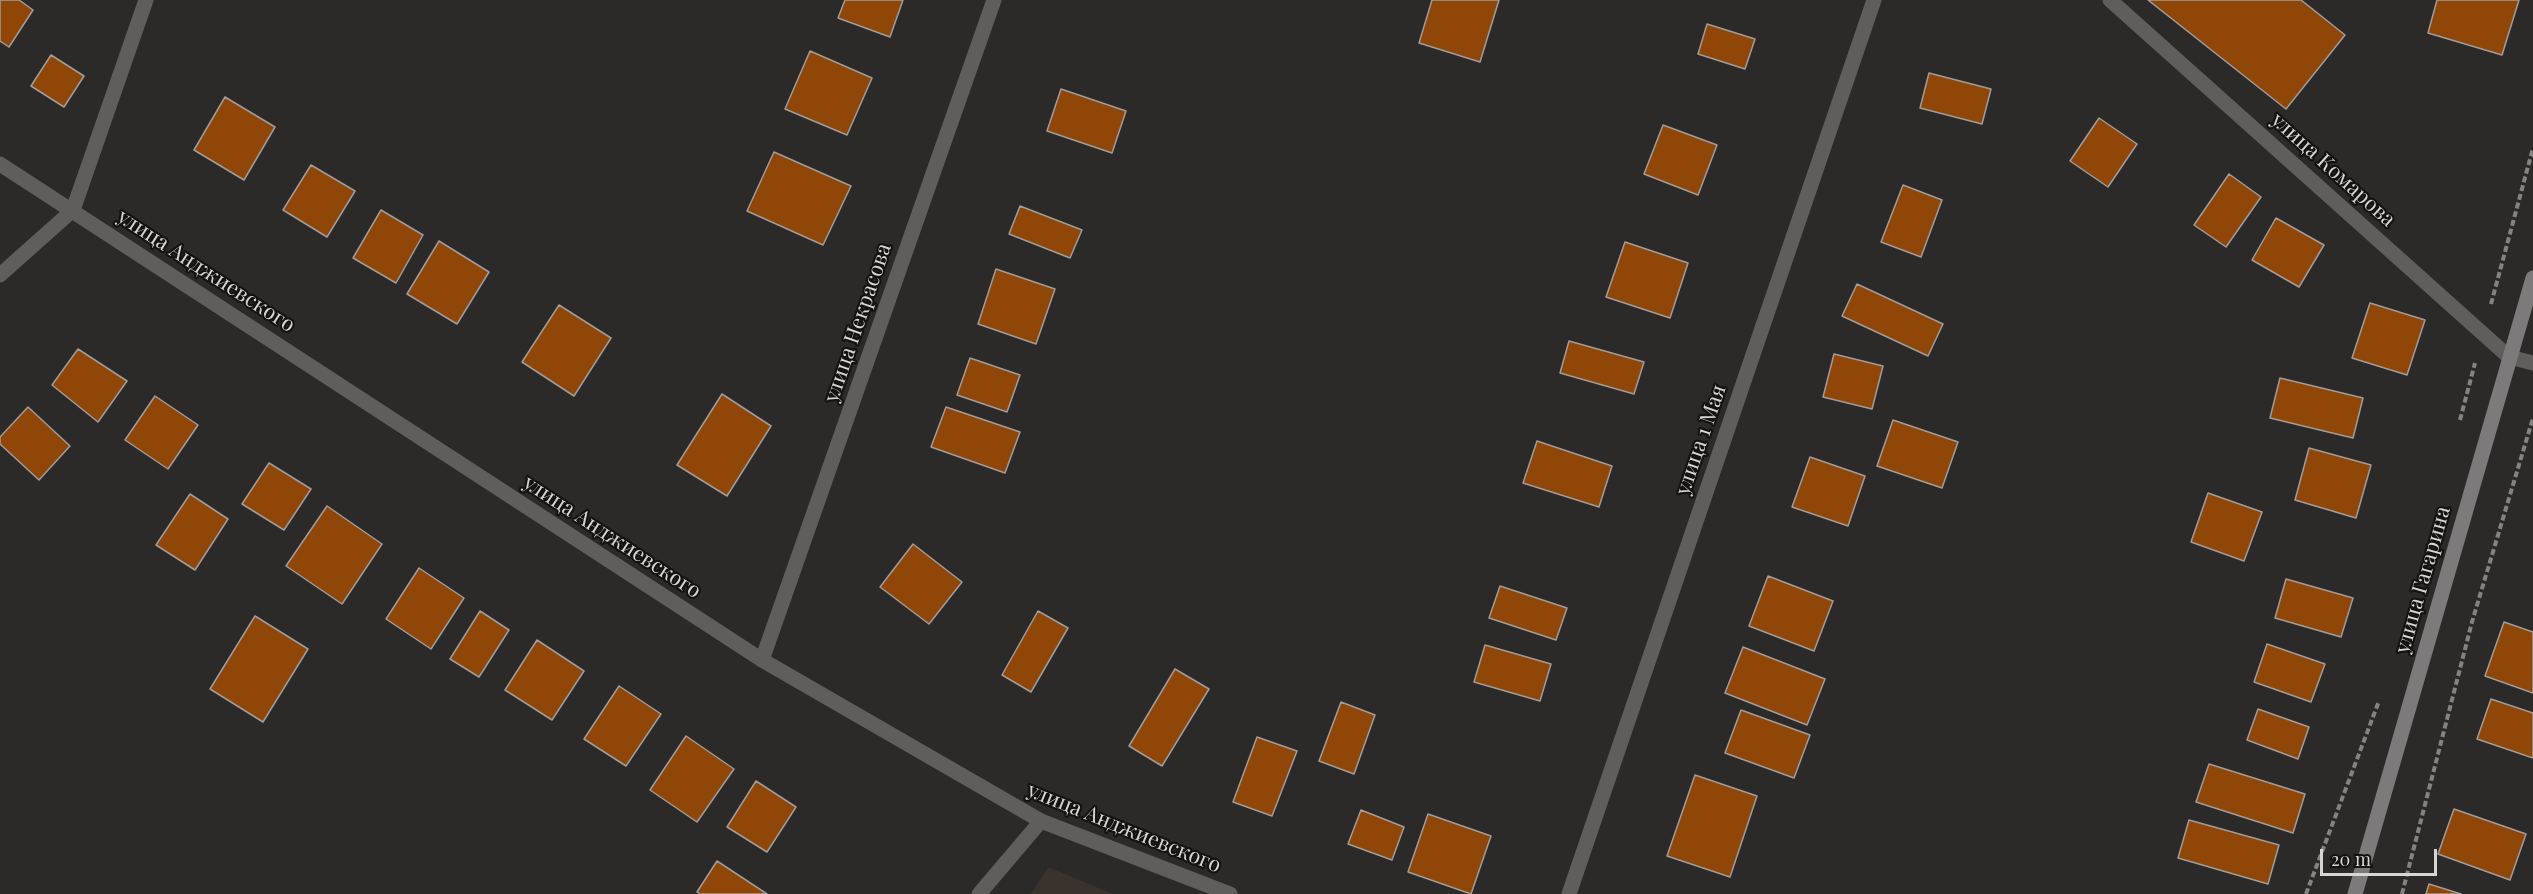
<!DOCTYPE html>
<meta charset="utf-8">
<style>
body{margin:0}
#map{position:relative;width:2533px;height:894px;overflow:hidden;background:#2c2a29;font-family:"Playfair Display",serif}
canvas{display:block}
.scale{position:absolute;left:2320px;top:849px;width:117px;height:27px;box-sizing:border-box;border:3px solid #d8d6d5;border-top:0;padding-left:8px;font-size:18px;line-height:21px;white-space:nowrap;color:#d8d6d5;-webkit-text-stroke:4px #141312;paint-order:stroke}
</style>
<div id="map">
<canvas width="2533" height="894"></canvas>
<div class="scale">20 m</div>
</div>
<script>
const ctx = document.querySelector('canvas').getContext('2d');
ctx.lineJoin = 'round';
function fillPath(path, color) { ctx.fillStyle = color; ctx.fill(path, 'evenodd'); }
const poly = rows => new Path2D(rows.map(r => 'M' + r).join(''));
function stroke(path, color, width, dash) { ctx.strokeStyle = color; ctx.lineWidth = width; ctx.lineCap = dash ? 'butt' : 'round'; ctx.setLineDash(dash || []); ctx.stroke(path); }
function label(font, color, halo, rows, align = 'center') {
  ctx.font = font + ' "Playfair Display",serif'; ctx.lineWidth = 4.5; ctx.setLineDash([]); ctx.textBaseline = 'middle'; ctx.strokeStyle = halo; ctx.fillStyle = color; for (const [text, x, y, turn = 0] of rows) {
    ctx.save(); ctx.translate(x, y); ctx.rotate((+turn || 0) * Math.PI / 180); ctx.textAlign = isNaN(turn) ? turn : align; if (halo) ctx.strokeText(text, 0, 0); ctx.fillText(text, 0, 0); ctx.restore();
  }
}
fillPath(poly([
 [1048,867,1113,894,1031,894]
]), '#3a332d');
const building = poly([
 [0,0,19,0,33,10,9,47,0,41,0,0],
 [845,0,903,0,890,37,838,18,845,0],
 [1432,0,1499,0,1480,62,1419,43,1432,0],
 [2148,0,2301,0,2345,35,2286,109,2148,0],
 [2437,0,2519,0,2502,55,2428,33,2437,0],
 [1707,24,1755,39,1745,69,1698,54,1707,24],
 [810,51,872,78,847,135,785,109,810,51],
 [51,55,84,76,64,107,31,86,51,55],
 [1929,73,1991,89,1982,124,1920,108,1929,73],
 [1061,89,1126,111,1112,153,1047,131,1061,89],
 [225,97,275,127,244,180,194,150,225,97],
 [2099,118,2137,144,2108,187,2070,161,2099,118],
 [1663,125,1717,145,1698,195,1644,174,1663,125],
 [774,152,851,186,823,245,747,211,774,152],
 [311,165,355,191,327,237,283,210,311,165],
 [2229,174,2261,197,2226,247,2194,225,2229,174],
 [1903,185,1942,200,1921,257,1881,242,1903,185],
 [1020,206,1082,230,1070,258,1009,234,1020,206],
 [381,210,423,235,396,283,353,258,381,210],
 [2276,218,2324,245,2299,287,2252,260,2276,218],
 [439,241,489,272,457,324,407,294,439,241],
 [1625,242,1688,263,1670,318,1606,297,1625,242],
 [996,269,1055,289,1036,344,978,324,996,269],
 [1857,284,1943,324,1928,356,1842,316,1857,284],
 [2370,303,2425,320,2407,375,2352,358,2370,303],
 [559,305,611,338,574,396,522,362,559,305],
 [1569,341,1644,362,1634,394,1560,373,1569,341],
 [78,349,127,381,98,422,52,385,78,349],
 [1834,354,1883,366,1872,409,1823,397,1834,354],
 [970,358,1020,375,1007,412,957,395,970,358],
 [2280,378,2363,398,2353,438,2270,418,2280,378],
 [722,394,771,426,727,496,677,465,722,394],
 [155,396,198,425,168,469,125,440,155,396],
 [28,407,70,446,39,480,0,444,0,437,28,407],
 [946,407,1020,432,1005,473,931,447,946,407],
 [1893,420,1958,442,1942,488,1877,466,1893,420],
 [1537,441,1612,466,1599,507,1523,483,1537,441],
 [2309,448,2371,465,2356,518,2295,500,2309,448],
 [1810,457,1865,476,1848,526,1792,507,1810,457],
 [269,463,311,489,284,530,242,504,269,463],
 [2208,493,2262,512,2244,561,2191,542,2208,493],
 [190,494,228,519,195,570,156,545,190,494],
 [327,506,382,544,342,604,286,566,327,506],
 [913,544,962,582,929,624,880,587,913,544],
 [419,568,464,598,431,649,386,619,419,568],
 [1768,576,1833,601,1814,651,1749,626,1768,576],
 [2286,579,2353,598,2341,637,2275,618,2286,579],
 [1500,586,1567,608,1556,640,1489,618,1500,586],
 [480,611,509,630,479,677,450,659,480,611],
 [1038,611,1068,628,1031,692,1002,675,1038,611],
 [255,616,308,649,263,722,210,689,255,616],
 [2504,622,2533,632,2533,693,2485,676,2504,622],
 [537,640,584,671,552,720,505,690,537,640],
 [2267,644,2325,664,2311,702,2254,682,2267,644],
 [1485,645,1551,664,1540,701,1474,682,1485,645],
 [1743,647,1825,679,1807,725,1725,693,1743,647],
 [1175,669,1209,689,1162,766,1129,746,1175,669],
 [619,686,661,714,626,766,584,739,619,686],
 [2491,699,2533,713,2533,758,2477,739,2491,699],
 [1341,702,1375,715,1354,774,1319,761,1341,702],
 [2258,709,2309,727,2298,759,2247,740,2258,709],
 [1741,710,1810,735,1794,778,1725,753,1741,710],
 [686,736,734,769,697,822,650,790,686,736],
 [1257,737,1297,751,1272,816,1233,802,1257,737],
 [2209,764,2305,794,2293,833,2196,802,2209,764],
 [1695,775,1757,796,1730,877,1667,856,1695,775],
 [756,781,796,807,767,852,727,827,756,781],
 [2454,809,2526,834,2510,880,2438,854,2454,809],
 [1361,810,1404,827,1392,860,1348,844,1361,810],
 [1428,814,1491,836,1471,894,1408,872,1428,814],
 [2189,820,2279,845,2268,884,2178,858,2189,820],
 [717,861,767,894,700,894,697,892,717,861],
 [2429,884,2461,894,2426,894,2429,884]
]);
fillPath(building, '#8f4607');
stroke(building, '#a09d9c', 1.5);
stroke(poly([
 [2491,304,2533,148],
 [2460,420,2475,363],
 [2306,894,2379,701],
 [2402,894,2472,622,2533,418]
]), '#858382', 4, [6, 3]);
stroke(poly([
 [2110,0,2509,357,2533,363],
 [0,275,73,210,146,0],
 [762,660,994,0],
 [979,894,1041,821],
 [1569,894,1874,0]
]), '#5f5e5d', 15);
stroke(poly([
 [0,164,762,660,1041,821,1230,894]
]), '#5f5e5d', 15);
stroke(poly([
 [2355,894,2533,278]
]), '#7c7a7a', 15);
label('21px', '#d8d6d5', '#141312', [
 ["улица Комарова",2333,170,42],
 ["улица Анджиевского",206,271,33],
 ["улица Некрасова",858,323,-71],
 ["улица 1 Мая",1701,440,-71],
 ["улица Анджиевского",612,537,33],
 ["улица Гагарина",2423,580,-74],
 ["улица Анджиевского",1124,828,22]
]);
</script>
